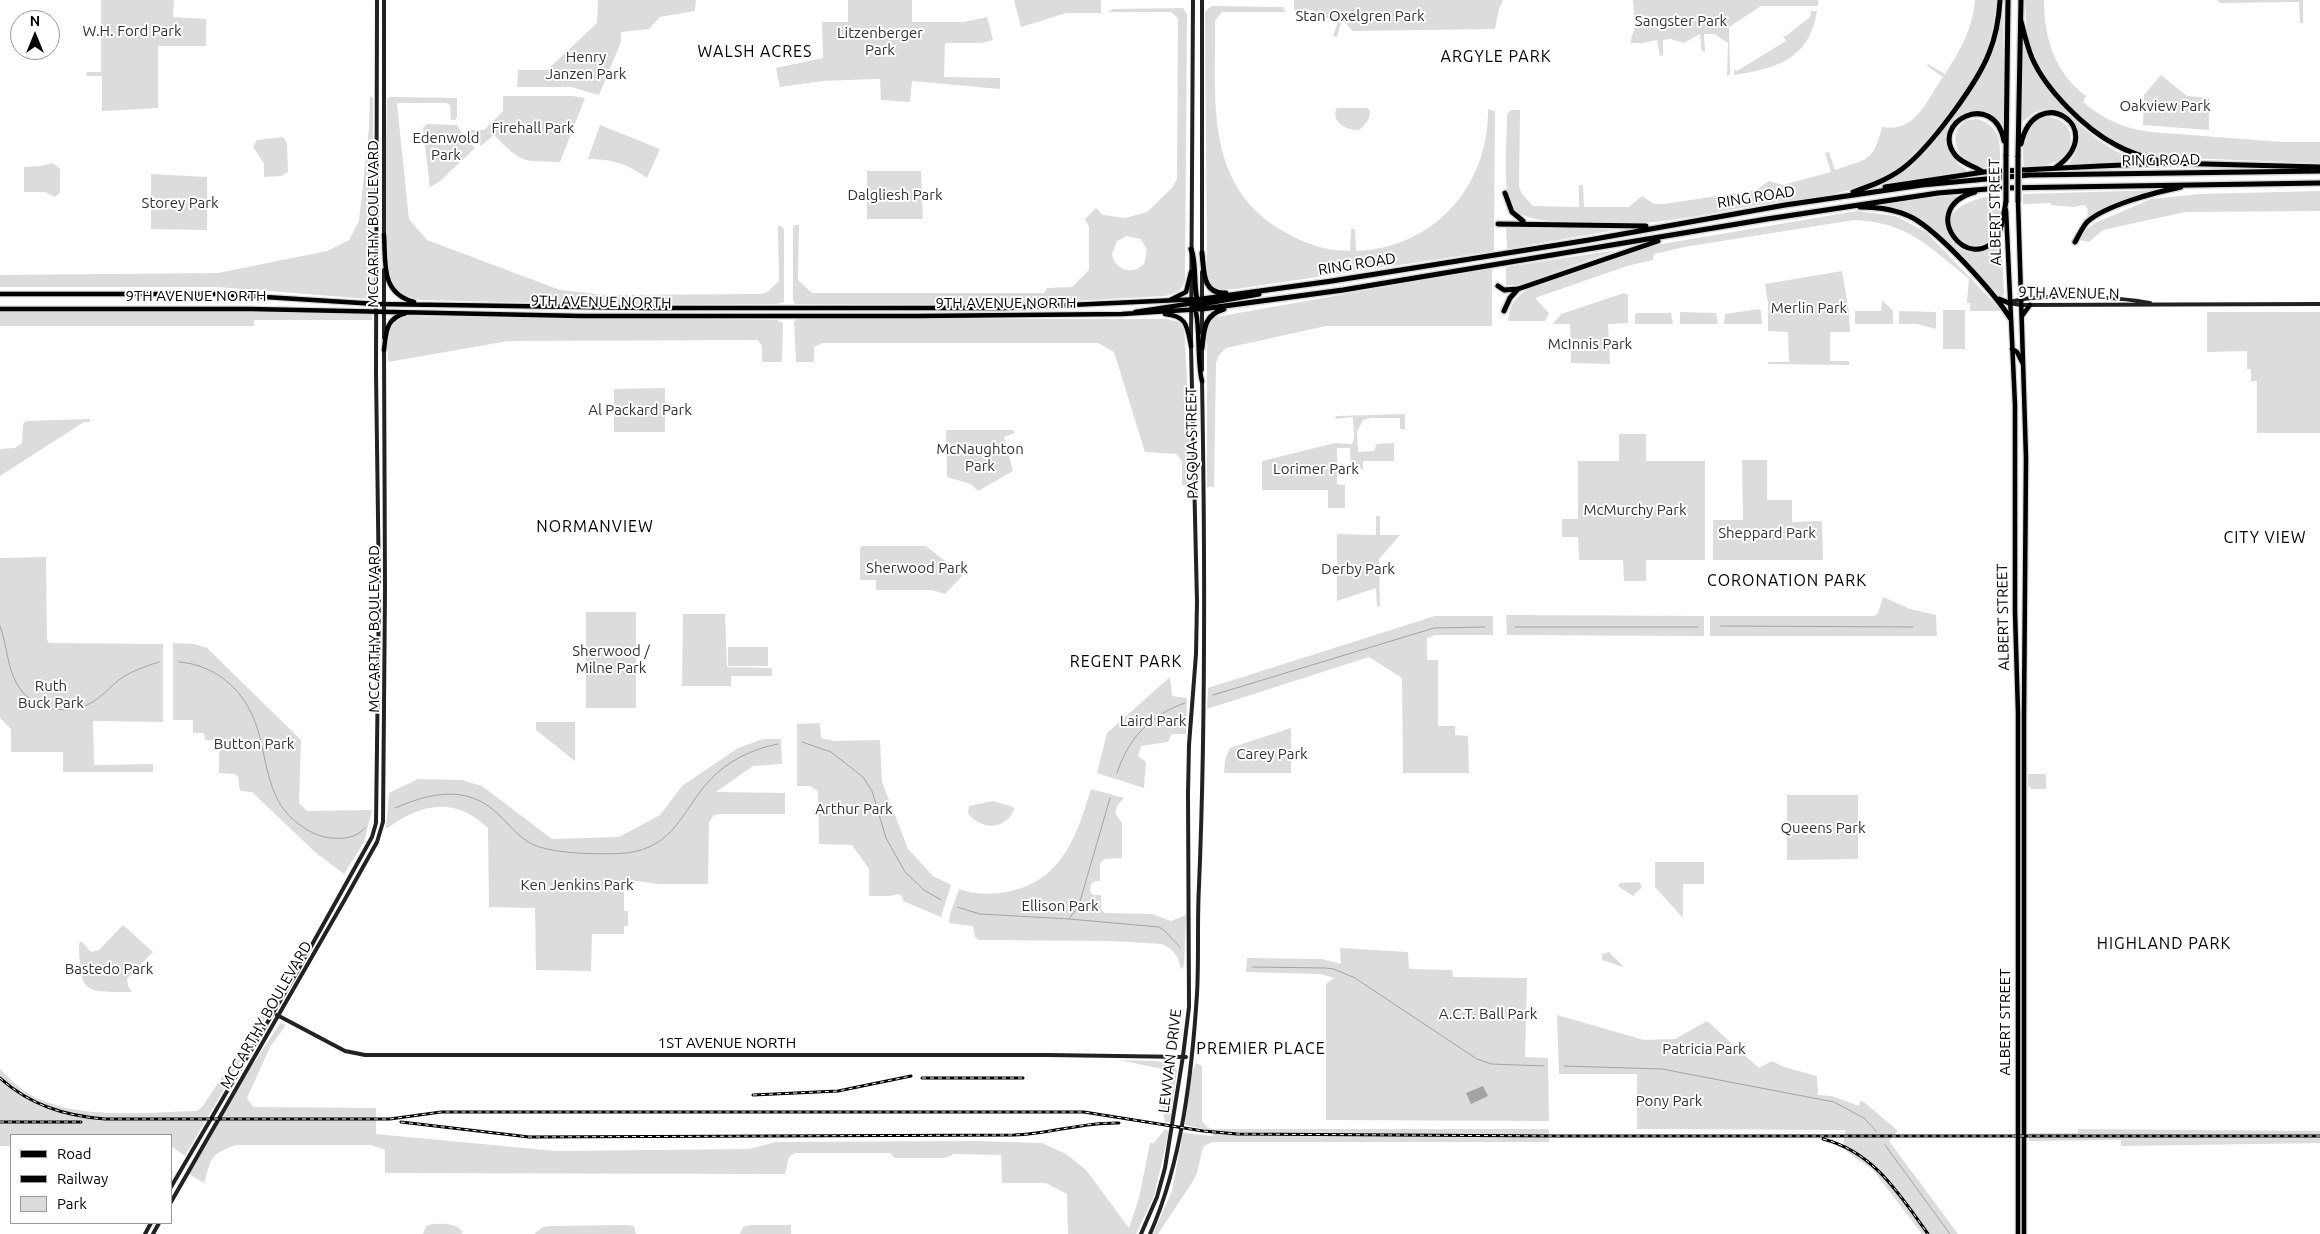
<!DOCTYPE html>
<html>
<head>
<meta charset="utf-8">
<style>
  body { margin:0 }
  #map { position:relative; width:2320px; height:1234px; overflow:hidden; background:#fff; font-family:Ubuntu,sans-serif }
  canvas { display:block }
  .legend { position:absolute; left:10px; top:1134px; width:162px; height:90px; box-sizing:border-box; background:#fff; border:1px solid #999; margin:0; padding:6px 9px; list-style:none; font-size:15px; color:#000 }
  .legend li { display:flex; align-items:center; gap:10px; height:25px }
  .legend b { width:25px; border:1px solid #999 }
  .north { position:absolute; left:10px; top:10px; width:50px; height:50px; box-sizing:border-box; background:#fff; border:1px solid #999; border-radius:50%; rotate:0deg; font-size:14px; font-weight:700; line-height:20px; text-align:center; color:#000 }
  .north::after { content:''; display:block; margin:auto; width:18px; height:22px; background:#000; clip-path:polygon(50% 0,100% 100%,50% 72%,0 100%) }
</style>
</head>
<body>
<div id="map">
<canvas width="2320" height="1234"></canvas>
<ul class="legend">
<li><b style="height:6px;background:#000"></b>Road</li>
<li><b style="height:6px;background:#000"></b>Railway</li>
<li><b style="height:14px;background:#dcdcdc"></b>Park</li>
</ul>
<div class="north">N</div>
</div>
<script>
const context = document.querySelector('canvas').getContext('2d');
context.lineJoin = 'round';
function fillPath(path, color) { context.fillStyle = color; context.fill(path, 'evenodd'); }
function strokePath(path, color, width, dash) { context.strokeStyle = color; context.lineWidth = width; context.lineCap = dash ? 'butt' : 'round'; context.setLineDash(dash || []); context.stroke(path); }
function write(font, color, halo, rows, align = 'center') {
  context.font = font + ' Ubuntu,sans-serif'; context.lineWidth = 4; context.setLineDash([]); context.textBaseline = 'middle'; context.strokeStyle = halo; context.fillStyle = color; for (const [text, x, y, turn = 0] of rows) {
    context.save(); context.translate(x, y); context.rotate((+turn || 0) * Math.PI / 180); context.textAlign = isNaN(turn) ? turn : align; if (halo) context.strokeText(text, 0, 0); context.fillText(text, 0, 0); context.restore();
  }
}
fillPath(new Path2D(`
  M101 0H174L173 17 206 19V46H158V108L102 111V76H86L87 72H101Z
  M598 0H696L695 11 660 17 649 29 621 32V42L599 95 571 87H517L518 70H547L597 23Z
  M848 0H912V22H964L987 17 993 40 981 43H945L944 77 1000 78V89L912 81 910 102 881 100 880 79H874L822 81 780 87 776 68 823 58 822 22H848Z
  M1014 0H1101V13H1066L1021 27Z
  M1294 0H1503L1499 9 1495 29 1353 31 1342 20 1337 37 1333 36 1339 18H1313V10H1294Z
  M1633 0H1818V6H1761L1729 27 1730 75H1727L1728 43 1714 34H1704L1705 51 1702 52 1700 34 1684 43 1671 39 1663 40V55L1660 56 1657 40 1643 43H1630L1635 26Z
  M1975 0H1997C1994 20 1991 40 1983 59 1970 89 1917 158 1888 175 1853 196 1804 197 1764 204 1728 210 1692 218 1656 222 1633 224 1524 228 1512 208 1502 192 1507 136 1507 114L1511 110H1520L1519 187 1522 194 1533 206 1579 207V185H1583L1584 207H1629L1642 196 1654 204H1664L1756 190 1769 181 1783 185 1831 172 1825 153 1829 152 1835 170C1868 158 1873 163 1882 127 1916 133 1926 101 1943 77L1927 66 1928 64 1945 74C1960 51 1973 28 1975 0Z
  M2025 0H2044C2044 38 2055 73 2086 96L2083 102C2103 119 2125 129 2151 132L2282 142H2320V163L2156 157C2148 155 2138 153 2130 150 2092 134 2046 88 2032 50 2026 34 2026 17 2025 0Z
  M2217 0H2303V23H2300L2299 2 2220 3Z
  M1211 6 1283 7 1286 12H1222L1215 21C1216 97 1204 182 1278 228 1300 242 1324 251 1350 251L1351 229H1355L1356 251C1435 248 1489 185 1488 109L1495 111 1494 251 1236 289H1214L1208 283 1207 274 1205 12Z
  M1183 8 1187 14 1185 281C1181 292 1175 294 1164 296L998 305 795 304 793 300V228L795 225H799L798 280 812 293H1044L1047 288 1072 287 1089 270V227L1085 219 1096 208 1103 215 1125 218 1147 212 1172 188 1177 179 1178 18 1171 12H1108L1113 9ZM1127 236 1141 239 1147 250 1144 264C1132 276 1115 270 1112 254L1117 241Z
  M1811 11H1817C1809 60 1777 68 1734 75V70L1737 71 1786 41 1783 36H1786L1810 17Z
  M2002 15H2003L2004 128C1998 124 1996 116 1987 113 1953 100 1929 150 1966 169L1965 172 1885 183 1910 168 1926 152 1945 128 1990 58Z
  M2023 46H2025C2037 86 2085 138 2124 155 2132 158 2141 160 2150 163L2066 166C2102 132 2056 87 2024 121L2021 120Z
  M2161 75 2187 96 2209 98V130L2143 125 2144 95Z
  M370 96 373 98V297L369 299 218 287H0V275L218 273 327 251 349 240 359 221 369 128Z
  M503 96H572L585 98 560 162C520 161 522 163 494 135L481 146 467 130H484L503 111Z
  M390 97 457 98V117L455 120H451L450 105 446 103H397L409 219 427 240 560 290 606 295 761 294 767 292 779 281 778 226H781L784 229V302L777 304 624 305 420 300C411 297 399 295 393 287 381 270 387 128 387 99Z
  M1339 108H1367L1370 110C1370 120 1366 124 1359 130 1347 130 1332 124 1336 109Z
  M2046 116C2050 118 2057 118 2061 121 2077 131 2072 155 2055 162 2046 166 2034 166 2024 167 2021 144 2023 127 2046 116Z
  M1977 119C2003 127 2000 145 2000 168 1990 168 1979 168 1970 163 1955 155 1948 131 1966 121 1969 120 1974 119 1977 119Z
  M427 124 457 125 465 138 475 148 439 182 430 187 423 128Z
  M600 125 660 149 647 178C628 164 612 159 588 159Z
  M283 137 287 143 288 172 281 176 264 177V163L253 147 257 140Z
  M53 163 60 169V193L55 197 45 192H24V167L40 166Z
  M867 171H921L923 219H867Z
  M151 174 207 177V230L151 229Z
  M2162 190 2089 218 2087 217 2088 209 2084 205 2073 207 2051 205V203L2023 204V194Z
  M2320 191V211L2185 212 2103 230 2089 242 2080 240 2084 231 2095 223 2151 199 2200 194Z
  M2000 194C2001 218 2000 250 1967 246 1963 242 1956 237 1953 232 1938 206 1985 196 2000 194Z
  M1965 195C1916 218 1968 281 1999 239H2001L2004 294 2002 297 1920 219 1907 213 1882 205 1925 198Z
  M1857 211 1895 216 1926 232 2002 311H1970V303H1967V301L1969 279C1929 247 1908 222 1854 220L1684 247 1654 254 1653 260 1627 266 1535 298 1549 313 1545 321H1508C1510 306 1513 299 1527 290L1656 245Z
  M1508 224 1616 230 1507 249 1506 225Z
  M1617 250 1518 285H1506V267Z
  M1492 268V326H1326L1226 348 1219 355 1216 363 1214 487H1207V334L1211 320 1216 317Z
  M1842 271 1849 312 1850 332H1830V361H1849V365L1768 364V362H1789L1788 332 1768 331V304L1765 284Z
  M1624 293 1628 295V323L1608 324 1610 364 1571 363 1570 324H1553L1561 314Z
  M1882 300 1893 311V324H1855V311H1881Z
  M1759 309 1761 311 1762 324H1724L1725 314Z
  M1943 310H1965V349H1943Z
  M1899 311 1936 312V329L1917 324H1899Z
  M0 312H366L371 313 372 320H254V326H0Z
  M1680 312 1716 313 1718 324H1680Z
  M2207 312H2320V433H2257V381H2251V369H2247V351L2207 352Z
  M1637 313H1671L1673 324H1635V315Z
  M409 316 777 320 783 323 782 362H762V346L758 340 508 341 388 362C388 340 383 322 409 316Z
  M797 319H1166L1180 322 1184 330 1185 340 1192 485H1182V462L1177 454 1145 452 1114 352 1098 343H823L814 347V362H796L794 322Z
  M665 388V432H614V389Z
  M1405 414V429H1400V418H1371L1363 420 1357 432 1358 452 1374 451 1376 446 1375 444 1394 443V461H1363V470L1359 467 1355 469 1354 476H1351L1350 448H1337V484L1345 485V508H1328V490H1262V461L1335 443 1352 444 1354 439 1353 417 1335 419 1336 416Z
  M90 419V422H84L0 476V449L15 448 22 443 23 424 26 421Z
  M946 430H1013L1015 433 1004 437 1013 471 978 491 971 484 947 477Z
  M1619 434H1646V461H1705V560H1646V581H1624L1623 560H1579L1578 537H1562V519H1578V461H1619Z
  M1742 460H1767V500H1792V522L1822 521 1823 560H1713V520H1743Z
  M1376 516H1380V535H1400L1379 559 1380 606 1377 607 1376 588 1337 601V534L1376 535Z
  M862 546H926L963 575 945 594 932 590H876V580H860V548Z
  M46 557 47 640 49 643 163 644V722L93 721 94 765 153 764V772H63V752H11V729L0 718V558Z
  M1883 597 1910 609 1936 615 1937 636H1710V616H1874L1878 613Z
  M586 612H636V708H586Z
  M683 614H725L727 667 772 668V676H731V686H682Z
  M1506 615 1704 616V636L1507 635Z
  M1435 616H1493V635H1435L1427 638V660H1438V726H1455V735L1468 736 1469 773H1403L1402 678 1369 657 1207 709 1208 688Z
  M173 643 194 644 207 648 301 740 299 803 307 811 372 810 364 842 344 874 316 853 252 792 240 791 238 777 235 774 219 773V740H205L204 733H193V720H173Z
  M728 647H768V666H728Z
  M1170 677 1172 696 1187 698 1186 734H1172L1168 742 1141 746 1138 756 1146 762 1144 788 1097 773 1107 733Z
  M536 722H575V761L536 730Z
  M820 723 821 738 835 741 880 740 882 782 908 849 933 876 951 885 941 917 903 901 902 896 898 894 890 896H869V869L852 845 819 844 818 791 810 786H797V724Z
  M1291 728V773H1224L1225 760 1230 748Z
  M763 739H781L782 764 753 766 716 792 785 793V814H719L714 815 709 822 708 884H658L636 881 624 882V911H628V926H624V934H592L591 971 536 970 535 908 489 907 488 828C454 796 421 803 386 829L389 793 418 779 462 780 482 786 552 839 619 837 660 815 682 786 738 748Z
  M2028 774H2046V789H2032L2028 786Z
  M1091 789 1124 798 1117 806 1115 813 1122 823V858L1105 859 1100 863V881H1095L1091 884 1090 891 1093 895H1101V909L1105 913 1152 914 1171 921 1186 915 1184 966 1181 969 1178 958 1171 949 1162 944 1112 941 979 940 975 937 973 926 949 923 950 914 959 889C977 895 992 895 1011 891 1063 879 1077 835 1091 789Z
  M1787 795H1858V859L1787 860Z
  M993 801 1013 807 1014 809C1006 831 980 830 968 813L969 806Z
  M1655 862H1704V884H1683V918L1655 887Z
  M1639 882 1642 887 1633 896 1618 886 1620 883Z
  M123 925 153 952 127 979 128 986 132 992C84 992 80 994 79 944L81 941 91 952 99 950Z
  M1340 948 1408 952 1409 969 1452 970 1453 977 1527 978 1525 1057 1548 1058 1549 1121 1326 1120V984L1334 978 1321 974 1246 972 1247 958 1322 959 1341 964Z
  M1609 952 1623 966V967L1602 960V954Z
  M264 1013 266 1017 185 1156 171 1146V1135H11V1146H0V1069C7 1076 15 1084 23 1090 70 1122 143 1112 197 1111L203 1106Z
  M1557 1015 1644 1040 1675 1039 1707 1021 1759 1068 1772 1061 1784 1067 1817 1076 1818 1095 1832 1096 1859 1106 1860 1101 1864 1102 1898 1131 1889 1141 1958 1234H1922L1873 1170 1843 1149 1845 1130 1637 1129V1074H1559Z
  M280 1023 286 1025 270 1047 247 1098 253 1107 376 1108V1134L556 1151 749 1149 776 1142 976 1141 1042 1143 1066 1154 1086 1170 1129 1228 1139 1198 1150 1143H1154L1165 1129 1169 1131 1154 1196 1136 1234H1068L1067 1194 1046 1183H1002L1001 1155 954 1154 945 1158H895L890 1153H795L789 1157 785 1174 385 1173V1150L371 1145H236C209 1155 212 1157 204 1183L189 1174 244 1078Z
  M1119 1060 1157 1061 1175 1065 1177 1070 1170 1122H1165L1162 1107 1159 1106 1167 1070Z
  M1196 1063 1202 1066V1121L1207 1127 1213 1129H1547L1549 1131V1142H1212L1204 1146C1199 1158 1200 1170 1193 1181L1158 1234H1153L1172 1191 1183 1133 1213 1136V1131L1185 1125 1192 1073Z
  M2078 1129 2320 1131V1143L2121 1146V1140L2029 1141V1133H2078Z
  M432 1224C444 1224 454 1222 463 1232L461 1234H423L426 1226Z
  M627 1225 634 1226 636 1234H534L543 1227 550 1226Z
  M750 1225H791V1234H740L743 1227Z`), '#dcdcdc');
fillPath(new Path2D(`
  M1483 1086 1488 1096 1471 1104 1466 1093Z`), '#a3a3a3');
strokePath(new Path2D(`
  M0 626C7 644 7 667 17 684 30 708 63 716 87 705 101 699 111 685 123 677 135 670 146 666 159 662
  M1720 626 1913 627
  M1515 627H1698
  M179 662C207 664 232 680 247 705 271 743 258 799 303 827 311 833 321 837 331 838 344 839 356 838 365 828
  M1213 695 1434 628 1485 627
  M802 742 831 752 863 777 872 791 886 838 905 872 924 890 941 900
  M1117 773C1128 739 1150 715 1185 703
  M395 808C430 793 467 784 498 814 509 824 518 837 532 844 551 854 603 855 626 853 675 847 681 812 709 781 727 761 752 749 778 744
  M957 907 980 914 1069 919 1079 905 1110 798
  M1069 919 1159 927 1165 931 1180 947
  M1253 967 1325 968 1334 969 1355 978 1477 1059 1491 1064 1544 1066
  M1564 1066 1662 1069 1834 1102 1864 1118 1876 1131
  M1885 1145 1950 1234`), '#a3a3a3', 1);
const primary = new Path2D(`
  M2018 201 2026 458 2024 714V1234
  M2006 210 2015 405V612L2018 713V1234
  M384 235C386 263 380 293 414 302
  M0 294H217L377 304 648 308H1004L1201 299
  M1170 300 1186 292 1191 272
  M1191 300C1202 313 1196 360 1202 381
  M0 309H251L581 316H919L1122 314 1202 309
  M1135 312 1194 303
  M1165 314C1187 316 1187 326 1191 346
  M2022 316 2030 305
  M2012 349 2017 352 2023 364
  M384 350C386 332 386 318 406 313`);
const highway = new Path2D(`
  M2021 21C2024 33 2027 46 2032 58 2046 90 2085 129 2116 145 2130 153 2147 158 2163 162
  M2021 144C2035 80 2112 128 2055 168
  M2006 156 2008 0
  M2018 157 2021 0
  M1983 172C1975 166 1963 164 1956 156 1928 123 1994 88 2004 141
  M1885 187 1984 172 2100 166 2168 163 2320 167
  M1853 192C1870 186 1887 180 1902 169 1929 149 1977 84 1989 53 1996 36 1999 18 2000 0
  M1975 192C1914 209 1971 279 1998 235 2003 225 2004 212 2006 201
  M1505 193 1512 212 1523 221
  M1860 207C1879 207 1896 209 1913 218 1940 233 1993 291 2010 318
  M1498 224 1646 226
  M2075 242C2079 235 2082 228 2087 222 2106 205 2156 192 2181 187
  M1191 249C1198 266 1191 298 1202 309L1343 290 1767 219 1938 193 2000 188 2320 183
  M1202 253C1204 270 1202 295 1226 293
  M1498 286 1504 290 1518 289 1658 241
  M1202 299 1332 281 1589 240 1785 205 1922 185 2029 175 2320 171
  M1999 299 2009 303
  M1191 310 1202 304 1259 294
  M1504 311 1510 298 1518 289
  M1202 348C1204 329 1204 315 1224 309`);
strokePath(primary, '#dbdbdb', 7);
strokePath(highway, '#dbdbdb', 8);
strokePath(new Path2D(`
  M384 0V238
  M1202 0V255
  M1202 300V272
  M2010 302C2038 293 2120 297 2150 303
  M2009 303 2021 305 2320 304
  M1202 333V307
  M384 338V270
  M1202 347V370
  M277 1015 345 1051 365 1055H1048L1186 1057
  M171 1187 294 977 372 837 376 823 379 590 376 373 377 0
  M171 1202 344 901 377 842 383 822 385 590 384 347
  M145 1234 151 1223
  M153 1234 159 1223
  M1141 1234 1157 1197 1165 1168 1183 1056 1189 1007 1188 793 1189 745 1196 654 1197 602 1191 346 1193 0
  M1150 1234C1182 1162 1192 1072 1197 994 1199 958 1197 922 1199 886 1206 717 1205 548 1202 380`), '#222', 4);
strokePath(primary, '#000', 4.5);
strokePath(highway, '#000', 5);
const rail = new Path2D(`
  M0 1078C30 1105 65 1116 105 1119H390L441 1112H1084L1203 1131 1237 1134 1554 1136H2320
  M922 1078H1023
  M753 1095 838 1091 911 1076
  M0 1122H81
  M401 1122 529 1137 1014 1135C1049 1134 1083 1122 1119 1123
  M1823 1139C1874 1152 1899 1194 1928 1234`);
strokePath(rail, '#000', 3);
strokePath(rail, '#fff', 1, [4]);
const highwayBridge = new Path2D(`
  M2018 157V201
  M2006 201V156`);
strokePath(highwayBridge, '#dbdbdb', 8, []);
strokePath(highwayBridge, '#000', 5);
write('15px', '#333', '#fff', [
  ["Stan Oxelgren Park",1360,16],
  ["Sangster Park",1681,21],
  ["W.H. Ford Park",132,31],
  ["Litzenberger",880,33],
  ["Park",880,50],
  ["Henry",586,57],
  ["Janzen Park",586,74],
  ["Oakview Park",2165,106],
  ["Firehall Park",533,128],
  ["Edenwold",446,138],
  ["Park",446,155],
  ["Dalgliesh Park",895,195],
  ["Storey Park",180,203],
  ["Merlin Park",1809,308],
  ["McInnis Park",1590,344],
  ["Al Packard Park",640,410],
  ["McNaughton",980,449],
  ["Park",980,466],
  ["Lorimer Park",1316,469],
  ["McMurchy Park",1635,510],
  ["Sheppard Park",1767,533],
  ["Sherwood Park",917,568],
  ["Derby Park",1358,569],
  ["Sherwood /",611,651],
  ["Milne Park",611,668],
  ["Ruth",51,686],
  ["Buck Park",51,703],
  ["Laird Park",1153,721],
  ["Button Park",254,744],
  ["Carey Park",1272,754],
  ["Arthur Park",854,809],
  ["Queens Park",1823,828],
  ["Ken Jenkins Park",577,885],
  ["Ellison Park",1060,906],
  ["Bastedo Park",109,969],
  ["A.C.T. Ball Park",1488,1014],
  ["Patricia Park",1704,1049],
  ["Pony Park",1669,1101]
]);
write('15px', '#000', '#fff', [
  ["RING ROAD",2161,160,-1],
  ["RING ROAD",1756,197,-9],
  ["ALBERT STREET",1995,212,-91],
  ["MCCARTHY BOULEVARD",373,224,-90],
  ["RING ROAD",1357,264,-9],
  ["9TH AVENUE N",2069,293,1],
  ["9TH AVENUE NORTH",196,296],
  ["9TH AVENUE NORTH",601,302,1],
  ["9TH AVENUE NORTH",1006,303],
  ["PASQUA STREET",1192,443,-91],
  ["ALBERT STREET",2003,617,-91],
  ["MCCARTHY BOULEVARD",374,629,-90],
  ["MCCARTHY BOULEVARD",266,1015,-60],
  ["ALBERT STREET",2005,1022,-90],
  ["1ST AVENUE NORTH",727,1043],
  ["LEWVAN DRIVE",1170,1061,-83]
]);
context.letterSpacing = '1px';
write('16px', '#000', '#fff', [
  ["WALSH ACRES",755,52],
  ["ARGYLE PARK",1496,57],
  ["NORMANVIEW",595,527],
  ["CITY VIEW",2265,538],
  ["CORONATION PARK",1787,581],
  ["REGENT PARK",1126,662],
  ["HIGHLAND PARK",2164,944],
  ["PREMIER PLACE",1261,1049]
]);
context.letterSpacing = '0px';
</script>
</body>
</html>
